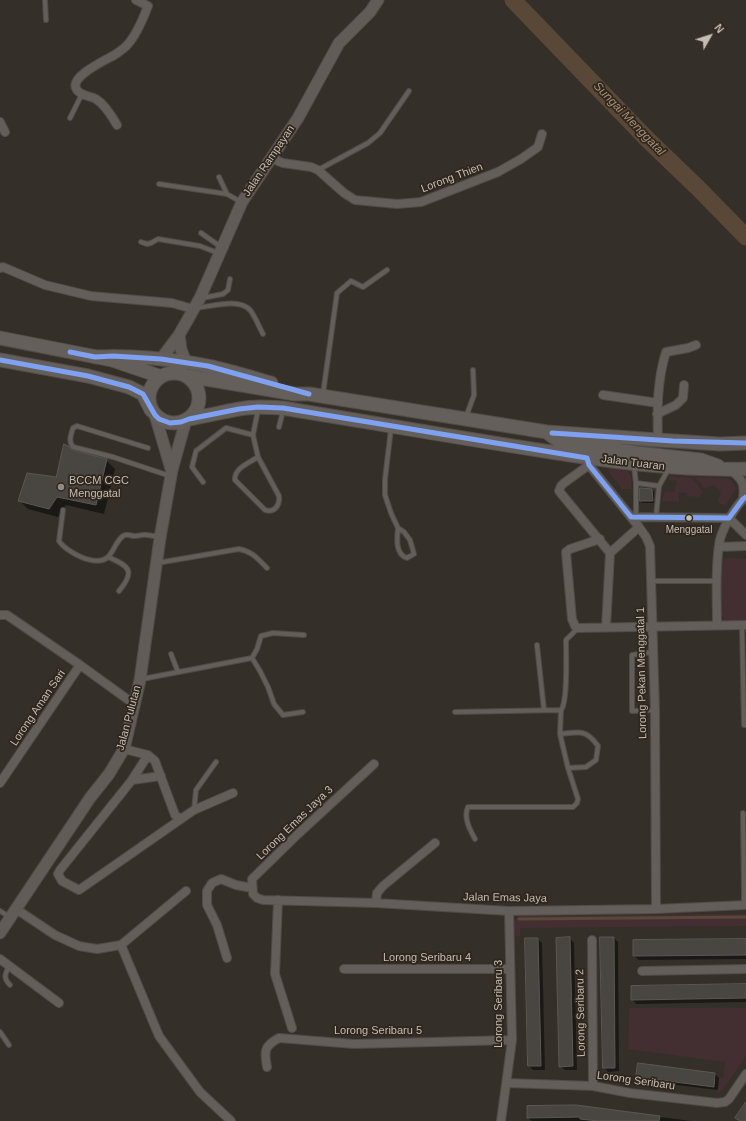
<!DOCTYPE html>
<html>
<head>
<meta charset="utf-8">
<style>
  body { margin:0 }
  #map { position:relative; width:746px; height:1121px; overflow:hidden; background:#342f29; font-family:Helvetica,sans-serif }
  canvas { display:block }
  .north { position:absolute; left:690px; top:16px; width:40px; height:40px; -webkit-text-stroke:3px #2f261d; paint-order:stroke; rotate:51deg; font-size:11px; font-weight:700; line-height:16px; text-align:center; color:#c5bdb3 }
  .north::after { content:''; display:block; margin:auto; width:14px; height:18px; background:#c5bdb3; clip-path:polygon(50% 0,100% 100%,50% 72%,0 100%) }
</style>
</head>
<body>
<div id="map">
<canvas width="746" height="1121"></canvas>
<div class="north">N</div>
</div>
<script>
const context = document.querySelector('canvas').getContext('2d');
context.lineJoin = 'round';
function fillPath(path, color) { context.fillStyle = color; context.fill(path, 'evenodd'); }
function strokePath(path, color, width, dash) { context.strokeStyle = color; context.lineWidth = width; context.lineCap = dash ? 'butt' : 'round'; context.setLineDash(dash || []); context.stroke(path); }
function write(font, color, halo, rows, align = 'center') {
  context.font = font + ' Helvetica,sans-serif'; context.lineWidth = 3.5; context.setLineDash([]); context.textBaseline = 'middle'; context.strokeStyle = halo; context.fillStyle = color; for (const [text, x, y, turn = 0] of rows) {
    context.save(); context.translate(x, y); context.rotate((+turn || 0) * Math.PI / 180); context.textAlign = isNaN(turn) ? turn : align; if (halo) context.strokeText(text, 0, 0); context.fillText(text, 0, 0); context.restore();
  }
}
fillPath(new Path2D(`
  M609 468 627 471 631 476V489H622L607 470Z
  M670 476 692 478 703 492 700 497 687 496V493H679V502L662 501 665 491 674 492 677 481 669 480Z
  M695 477 726 478C731 480 734 483 736 489L726 505 720 504 718 500 721 493 718 488 713 485 705 489Z
  M726 558 746 559V624H726L722 616 721 562 722 560Z
  M746 914V926L520 928V936H514L513 922 519 915Z
  M629 1008H746V1056L720 1093 717 1092 719 1077 723 1078 725 1062 628 1049Z`), '#432f31');
fillPath(new Path2D(`
  M72 451 106 460 115 469 104 514 66 505 58 517 28 509 19 500 56 478Z
  M652 490 654 492V503H642L640 501Z
  M570 938 574 943 577 1070H565L560 1066Z
  M614 938 618 942 619 1071 608 1072 604 1067Z
  M526 939H538L542 943 545 1070H533L529 1066Z
  M746 940V959L639 960 634 956V941Z
  M746 985V1002L636 1004 632 999Z
  M715 1074 719 1078 718 1090 642 1081 637 1077Z
  M576 1106 691 1121H532L528 1118Z`), '#0007');
strokePath(new Path2D(`
  M519 919 746 917`), '#594837', 3);
strokePath(new Path2D(`
  M513 0 647 139 697 187 746 237`), '#594837', 17);
const building = new Path2D(`
  M64 444 68 446 72 450 107 459 96 505 57 497 49 509 18 501 27 473 56 477Z
  M640 488 652 489 653 501H640Z
  M570 937 573 1066 559 1067 556 938Z
  M600 937H614L615 1068H603Z
  M525 938H538L541 1066H528Z
  M746 939V955L633 956V940Z
  M746 984V998L631 1000V986Z
  M638 1063 715 1073 714 1087 636 1077Z
  M746 1102V1121H740L735 1118Z
  M576 1105 660 1116 659 1121H598L580 1119V1117L527 1118V1106Z`);
fillPath(building, '#494540');
strokePath(building, '#5c5751', 1);
const lane = new Path2D(`
  M45 0 46 20
  M70 118 82 94
  M318 170 368 143 380 133 409 91
  M219 177 227 194
  M159 184 227 194 241 202
  M201 233 221 247
  M141 242 147 244 151 243 158 239 200 246 218 253
  M202 298 223 294 228 290 230 279
  M196 308C210 307 239 297 250 310 255 316 259 327 263 334
  M323 394 337 293 351 281 363 287 387 270
  M258 410 253 435 258 457 279 496C280 506 274 513 265 510L235 480C234 468 249 463 258 457
  M466 417 474 395 473 370
  M279 427 283 411
  M391 429 385 479V495L391 513 398 528 404 532 410 540 414 554 407 558C395 554 397 538 398 528
  M148 448 77 426 73 428C71 435 68 441 73 447L113 457 170 476
  M634 466 636 483 659 486 668 470
  M203 482 192 467 196 451 226 428 253 435
  M63 510 59 541C66 552 96 568 108 557 114 551 116 541 123 536 127 533 130 536 135 536 139 536 143 534 147 535 151 535 156 537 160 537
  M636 517V483
  M656 517 659 486
  M108 557C129 566 136 571 119 591
  M157 563 239 549C253 552 257 558 267 568
  M651 581H717
  M742 625 744 725H746
  M537 645 544 710
  M653 652 632 655V711L655 710
  M171 654 178 672
  M252 658 260 671 268 687 274 704 283 715 303 712
  M142 679 252 658 257 649 261 636 273 633 304 635
  M455 712 561 710C568 702 566 653 566 640L578 628
  M560 734C580 732 586 729 598 746L596 760 586 767 568 768
  M194 810 196 790 216 762
  M743 813 744 889
  M475 839C470 830 463 817 468 807H573L577 803 578 799 568 768 560 734 561 710
  M744 905V889H745
  M0 911 10 917
  M9 966C5 974 3 978 10 985
  M0 1032 9 1045`);
const street = new Path2D(`
  M0 122 5 132
  M117 125C113 118 104 104 96 99 91 96 81 96 77 90 67 77 108 59 116 54 120 51 125 48 128 44 137 34 143 19 148 6L136 0
  M270 158 283 163 311 167 318 170 344 193 355 200 397 204 421 202 498 172 521 159 538 147 542 134
  M0 268 3 267 45 285 91 296 172 303 193 309
  M603 395 658 403
  M657 414 676 405 683 398 684 385
  M658 440C657 411 657 380 666 352L688 348 696 345
  M587 458 589 465 639 527 646 537 650 546 655 710 656 909
  M589 465 564 483 561 486 559 491 610 553 606 627
  M730 470C743 479 745 484 743 499
  M631 517 729 518 746 535
  M600 539 570 549 566 552 572 619 575 626 578 628 746 625
  M719 547 746 546
  M610 553 639 527
  M0 615H7L80 665 134 704
  M717 625C717 598 715 571 719 545 720 532 736 504 746 497
  M124 749 148 755 155 761 175 815 181 819 194 810 233 793
  M374 764 298 834 252 879 253 894 257 898 263 900 376 903 509 911 656 909 746 905
  M161 776 132 780 60 870 58 874 62 881 79 890 181 819
  M132 780 148 755
  M0 783 80 665
  M278 900 275 974 292 1028
  M376 903 377 893 383 886 435 843
  M16 909 55 935 79 946 97 949 121 945 186 891
  M592 940 593 1086
  M121 945 159 1036 200 1092 231 1121
  M227 958 217 925 207 905V891L212 883 221 879 236 885 252 888
  M0 959 59 1003
  M344 969H510
  M642 971 746 969
  M267 1067C264 1051 264 1046 279 1038L354 1044 512 1040
  M507 1083 593 1086 630 1093 717 1103 725 1102 729 1099 746 1074
  M501 1121 512 1040 509 911`);
const secondary = new Path2D(`
  M179 335 181 349 186 363
  M161 359 179 335 200 298 242 202 298 118 339 43 370 12 378 0
  M155 415 171 469
  M0 933 90 798 109 774 124 749 140 680 160 538 172 470 186 420`);
const primary = new Path2D(`
  M0 338 112 360 159 376
  M95 357C130 355 174 359 208 366 229 370 250 377 271 383
  M0 360 88 376 129 387 143 394 151 410
  M149 398a25 25 0 1 1 50 0a25 25 0 1 1-50 0Z
  M188 376 295 394H309L547 432 658 440 720 444 746 443
  M189 419C206 416 222 412 239 409 253 406 268 407 283 408 368 422 453 437 538 450 607 461 676 471 746 469
  M548 433 560 442 637 453 701 460 718 466`);
strokePath(lane, '#4f4b47', 6);
strokePath(street, '#4f4b47', 10);
strokePath(secondary, '#4f4b47', 13);
strokePath(primary, '#514c47', 15);
strokePath(lane, '#635e59', 4);
strokePath(street, '#635e59', 8);
strokePath(secondary, '#615c57', 11);
strokePath(primary, '#655f5b', 13);
strokePath(new Path2D(`
  M70 352 95 357 113 356 161 359 208 366 309 394
  M0 360 88 376 129 387 143 394 155 415 159 419 170 423 181 422 189 419 239 409 258 407 283 408 587 458 589 465 631 517 729 518 743 499 746 497
  M552 433 673 441 746 443`), '#7fa1f1', 5);
for (const [x, y, r, color] of [
  [61,487,4,"#928b83"],
  [689,518,3.5,"#c5bdb3"]
]) { const dot = new Path2D(); dot.arc(x, y, r, 0, 2 * Math.PI); context.fillStyle = color; context.fill(dot); strokePath(dot, '#2f261d', 1.5); }
write('10px', '#c5bdb3', '#2f261d', [
  ["Menggatal",689,530]
]);
write('11px', '#c5bdb3', '#2f261d', [
  ["Jalan Rampayan",269,161,-56],
  ["Lorong Thien",452,178,-21],
  ["Jalan Tuaran",633,463,7],
  ["Lorong Pekan Menggatal 1",642,673,-91],
  ["Lorong Aman Sari",38,708,-56],
  ["Jalan Pulutan",129,718,-75],
  ["Lorong Emas Jaya 3",295,823,-44],
  ["Jalan Emas Jaya",505,898,1],
  ["Lorong Seribaru 4",427,958],
  ["Lorong Seribaru 3",499,1004,-90],
  ["Lorong Seribaru 2",581,1013,-91],
  ["Lorong Seribaru 5",378,1031],
  ["Lorong Seribaru",636,1081,8]
]);
write('11px', '#c5bdb3', '#2f261d', [
  ["BCCM CGC",69,481],
  ["Menggatal",69,494]
], 'left');
write('italic 12px', '#a78e76', '#2f261d', [
  ["Sungai Menggatal",629,119,46]
]);
</script>
</body>
</html>
